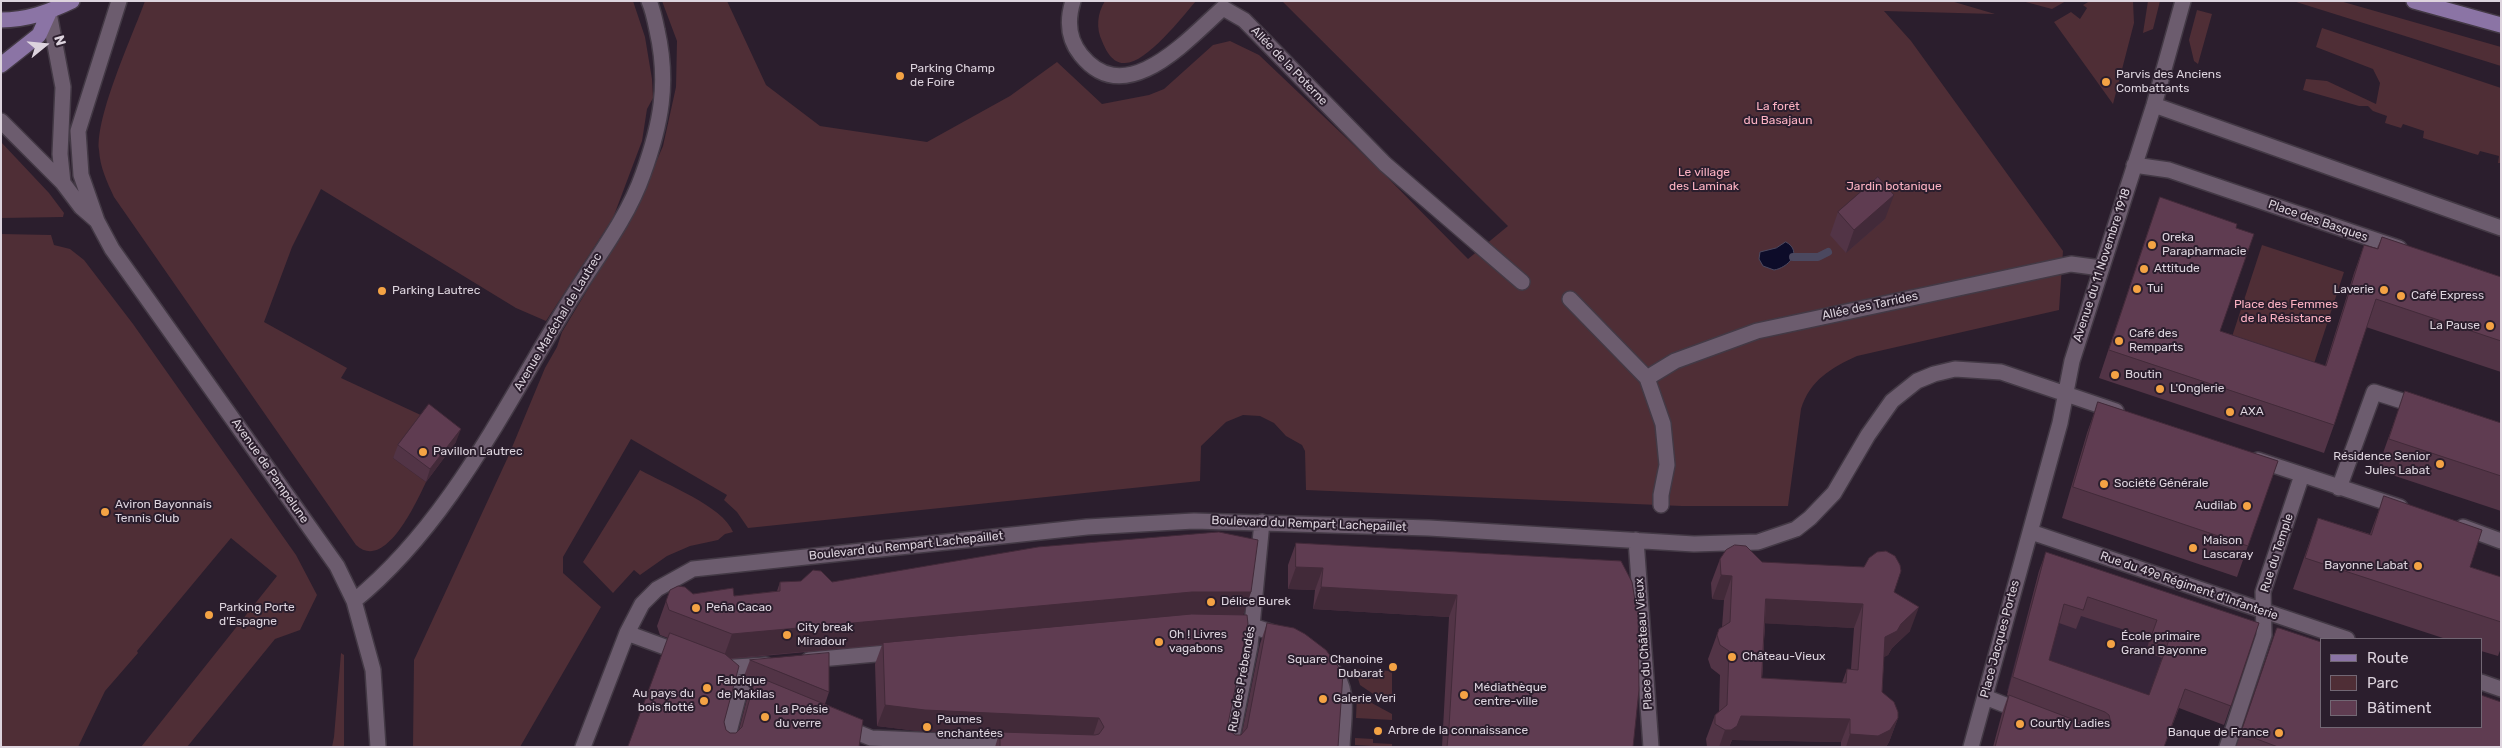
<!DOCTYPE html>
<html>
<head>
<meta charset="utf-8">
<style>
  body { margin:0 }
  #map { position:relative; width:2502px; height:748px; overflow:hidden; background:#2b1e2d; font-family:Rubik,sans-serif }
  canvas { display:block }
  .frame { position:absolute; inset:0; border:2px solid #ddd4de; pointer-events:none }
  .legend { position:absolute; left:2320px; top:638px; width:162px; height:90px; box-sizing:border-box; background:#2b1e2d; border:1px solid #726774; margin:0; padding:6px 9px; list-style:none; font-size:15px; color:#ddd4de }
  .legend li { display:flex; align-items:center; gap:10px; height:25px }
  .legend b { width:25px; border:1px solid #726774 }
  .north { position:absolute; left:20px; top:20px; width:50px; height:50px; -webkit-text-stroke:4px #2b1e2d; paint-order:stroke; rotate:73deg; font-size:14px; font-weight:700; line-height:20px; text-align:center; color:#ddd4de }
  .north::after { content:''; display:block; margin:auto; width:18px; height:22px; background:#ddd4de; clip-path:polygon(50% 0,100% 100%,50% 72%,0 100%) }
</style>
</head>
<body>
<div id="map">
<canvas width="2502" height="748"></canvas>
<div class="frame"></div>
<ul class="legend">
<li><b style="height:6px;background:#8b74a5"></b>Route</li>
<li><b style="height:14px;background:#4f2e36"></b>Parc</li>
<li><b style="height:14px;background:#5f3c51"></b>Bâtiment</li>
</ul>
<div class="north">N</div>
</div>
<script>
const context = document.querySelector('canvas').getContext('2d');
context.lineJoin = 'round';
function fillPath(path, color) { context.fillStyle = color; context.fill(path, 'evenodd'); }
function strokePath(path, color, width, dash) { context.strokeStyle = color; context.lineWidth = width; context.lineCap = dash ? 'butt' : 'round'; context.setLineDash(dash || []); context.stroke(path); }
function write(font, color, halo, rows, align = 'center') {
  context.font = font + ' Rubik,sans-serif'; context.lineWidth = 4; context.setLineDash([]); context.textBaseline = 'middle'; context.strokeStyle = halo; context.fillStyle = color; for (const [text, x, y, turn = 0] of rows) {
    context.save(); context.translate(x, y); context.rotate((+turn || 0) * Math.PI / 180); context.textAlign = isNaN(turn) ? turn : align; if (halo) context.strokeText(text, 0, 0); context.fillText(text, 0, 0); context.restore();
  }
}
fillPath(new Path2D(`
  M2039 571 2208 627 2164 747 2007 691Z`), '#372539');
fillPath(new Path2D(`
  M145 1H633L645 37 652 79 653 98 647 109 642 141 613 218 546 321 516 308 321 189 292 247 264 322 347 368 341 378 425 417 393 458 426 482C416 503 385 572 356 545L114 197C107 182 100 167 99 150 96 115 132 37 145 1Z
  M662 1H727L766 85 820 126 927 142 1010 96 1057 62 1102 104 1149 95 1164 89 1213 45 1230 41 1259 55 1383 173 1468 259 1508 226 1282 1H1951L1995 14 1884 11 1911 41 2063 251 2059 310 1857 356C1831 368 1810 380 1801 409L1788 506H1682L1306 490 1305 451 1302 445 1286 436 1274 423 1260 416 1243 415 1226 422 1201 446 1200 481 748 528 737 512 724 500 727 495 631 439 563 557V573L601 607 520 747H413L414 660 508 457 545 368 557 347 562 332 636 209 663 146 676 87 677 41Z
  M1105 1H1196C1182 17 1147 63 1125 63 1113 64 1106 51 1102 41 1096 29 1097 13 1105 1Z
  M2022 1H2066L2052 9Z
  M2090 1H2133L2134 23 2113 104 2054 22 2071 12 2080 19 2087 8 2083 5Z
  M2148 1H2160L2153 29 2143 33Z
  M2293 1H2340L2501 47V66Z
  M2197 10 2212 14 2198 64 2194 61 2189 40Z
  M2322 28 2501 88V163H2498L2499 156 2480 151 2478 155 2423 138 2424 131 2403 124 2401 128 2385 123 2387 116 2373 111 2368 106H2359L2303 90 2306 79 2327 81 2376 104 2380 83 2373 69 2316 47Z
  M1 142 49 193 64 213 63 217 1 218Z
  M1 234 51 235 54 245 70 249 84 260 133 324 296 555 317 595 300 630 275 639 187 747H141L277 576 231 538 137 651 138 653 105 691 78 747H1Z
  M2262 245 2344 272 2309 379 2227 352Z
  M640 470C665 484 723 506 733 532L725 534 718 540 690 546 667 556 640 575 634 570 613 593 583 562Z
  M341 653 344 655V747H332L334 737Z
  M1355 669 1392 671V699L1382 700 1360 685Z
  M1357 695 1392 714V720L1356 718Z
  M1355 738 1373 739V743L1392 744V747L1355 745Z`), '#4f2e36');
const water = new Path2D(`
  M1786 242C1804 252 1787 268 1774 270L1763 266 1759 259 1760 252 1776 248Z`);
fillPath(water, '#0d0c29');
strokePath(water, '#4b485f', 1);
strokePath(new Path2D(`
  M1793 257H1818L1828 252`), '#4b485f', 8);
const minor = new Path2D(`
  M119 1 78 131 81 175 97 221 112 249 337 566 354 601 373 670 378 747
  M1073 1C1067 20 1068 39 1081 55 1126 111 1188 39 1223 8L1244 20 1385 164 1522 282
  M49 13 63 87 60 154 63 183
  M2154 105 2501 228
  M1 121 63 183 81 207 96 220
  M2134 165 2169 170 2399 248
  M1570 299 1647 378 1663 424 1667 465 1661 495V505
  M1647 378 1675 361 1757 331 2071 264 2101 268
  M2258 460 2400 507
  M2339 488 2374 392 2421 407
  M2463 527 2501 541
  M2031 532 2347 639
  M1636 540 1651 747
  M354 601C450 523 505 405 569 302 594 261 627 220 643 174 661 124 669 83 657 30 655 20 653 10 649 1
  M1227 626H1252L1283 636
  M627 633 665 647
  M809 660 898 652
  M720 668 766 665
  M1331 668C1351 688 1343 720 1342 747
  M722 669 741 686 769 697
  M2481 682 2501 689
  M1985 697 2023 712
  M844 727 871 738 1016 744
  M583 747 627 633 642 604 657 589 693 569 1087 527 1194 521 1429 528 1694 544 1758 542 1796 529 1810 518 1834 493 1868 435 1892 401 1917 381 1934 374 1955 369 2001 372 2116 411
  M725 747 741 686
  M1230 747 1250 646 1262 522
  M1971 747 2060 423 2072 361 2154 105 2183 1
  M2227 747 2264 635 2263 592 2302 475`);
const major = new Path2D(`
  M2414 1 2501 25
  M1 20C27 20 49 12 72 1
  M1 65 39 35 49 13`);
strokePath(minor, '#433945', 18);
strokePath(major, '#433945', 18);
strokePath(minor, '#6c5c6e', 15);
strokePath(major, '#8b74a5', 15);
fillPath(new Path2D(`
  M2160 197 2220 331 2325 366 2354 273 2364 245 2377 248 2382 237 2501 277V372L2366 327 2334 425 2324 453 2099 378 2150 225Z
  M1838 212 1885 219 1846 253 1830 235Z
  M2405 391 2501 423V511L2377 470Z
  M2098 402 2278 461 2237 577 2062 518 2087 433Z
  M456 442 426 482 393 458 398 445Z
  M2384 496 2470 567 2501 577V648L2498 656 2481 651V639H2446L2293 589 2318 518 2370 534Z
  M1296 543 1621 561 1633 747H1442L1449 617 1313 609 1315 590 1288 589V565Z
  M2046 552 2259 623 2224 725 2179 708 2164 747H1993L2002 713 2008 696 2007 695 2039 571ZM2081 616 2150 638 2146 652 2162 658 2149 695 2049 660 2059 623 2076 629Z
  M1720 559 1762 562 1894 592 1910 631 1892 648 1888 655 1884 657 1882 692 1898 718 1889 742 1886 747H1841V742L1732 740 1729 747H1707L1706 739 1715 715 1719 712 1720 675 1711 668 1708 659 1719 629 1722 627 1724 600 1712 599 1711 583ZM1765 623 1854 628 1851 669H1847L1842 683 1762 678Z
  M780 582H832L1251 592 1243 615 1228 724 1229 730 1235 735H1241L1242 733 1260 644 1267 623 1338 747H995L999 734 918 731 877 726 875 664 882 645 730 659 724 722 726 730 730 733H736L739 730 747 699 754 680 744 676 750 660 829 692 825 704 863 720 628 747 668 638 660 635 657 626 666 601 693 594 734 596 777 591Z
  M2277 628 2501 747H2236Z`), '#523446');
fillPath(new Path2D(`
  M1894 195 1885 219 1846 253 1854 230Z
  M461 429 456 442 426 482 430 469Z
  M1296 567 1323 568 1315 590 1288 589Z
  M1721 575 1732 576 1724 600 1712 599Z
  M1321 587 1457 595 1449 617 1313 609Z
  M1192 592H1251L1242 617H1183L723 659 732 634Z
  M1766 599 1863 604 1854 628 1757 623Z
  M1919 607 1910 631 1892 648 1888 655 1877 660 1885 637 1901 624Z
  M885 705 1099 718 1092 739 1000 732 999 734 918 731 877 726Z
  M1741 716 1850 719 1841 742 1732 740 1729 747H1719L1725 730Z
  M1898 718 1889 742 1886 747H1846L1850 734Z`), '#422a39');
const building = new Path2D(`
  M1878 177 1894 195 1854 230 1838 212Z
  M2160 197 2237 224 2236 228 2254 234 2220 331 2326 366 2364 245 2378 249 2382 237 2501 277V341L2376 299 2334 425 2109 350Z
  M2405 391 2501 423V476L2389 439Z
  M2098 402 2278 461 2248 546 2073 487Z
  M429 404 461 429 430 469 398 445Z
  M2384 496 2482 530 2470 567 2501 577V622L2305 558 2318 518 2371 535Z
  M1219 532 1258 540 1251 592H1192L732 634 669 610 666 601 670 590 678 586 685 587 693 594 733 588 734 596 780 591V582L801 581 813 570 821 571 832 582 1038 547Z
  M1296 543 1621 561 1632 582 1636 607H1638L1639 690 1633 747H1447L1449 727 1457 595 1321 587 1323 568 1296 567Z
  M1735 545 1746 546 1762 562 1864 567 1869 558 1877 552 1886 551 1895 556 1900 565 1901 571 1894 592 1919 607 1901 624 1897 631 1885 637 1882 692 1894 702 1898 712V718L1890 730 1878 736 1850 734V719L1741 716 1737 726 1731 730H1725L1715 724V715L1727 705 1729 651 1720 645 1717 635 1719 629 1730 622 1732 576 1721 575 1720 559 1726 550ZM1766 599 1863 604 1858 670 1847 669 1846 683 1762 678Z
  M2046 552 2259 623 2231 706 2185 689 2164 747H1995L2009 695 2098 729 2107 728 2111 723 2109 715 2105 712 2013 677ZM2088 597 2157 620 2152 634 2169 640 2149 695 2049 660 2064 604 2083 610Z
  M1192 614 1247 615 1248 624 1228 724 1229 730 1235 735H1241L1247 728 1267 623 1294 628 1305 634 1326 650 1343 673 1338 747H1000V732L1095 735 1099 734 1104 727 1099 718 925 710 885 705 883 643Z
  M2277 628H2279L2321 642V727H2481V695L2501 702V747H2278L2241 733Z
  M670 633 725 654 739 666 724 722 726 730 730 733H736L742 727 756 676 863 720 859 747H628Z
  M829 653V692L750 660Z`);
fillPath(building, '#5f3c51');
strokePath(building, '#422a39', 1);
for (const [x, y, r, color] of [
  [900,76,5,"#f4a344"],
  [2106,82,5,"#f4a344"],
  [2152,245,5,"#f4a344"],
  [2144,269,5,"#f4a344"],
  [2137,289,5,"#f4a344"],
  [2384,290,5,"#f4a344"],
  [382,291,5,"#f4a344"],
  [2401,296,5,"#f4a344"],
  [2490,326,5,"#f4a344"],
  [2119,341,5,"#f4a344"],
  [2115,375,5,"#f4a344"],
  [2160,389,5,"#f4a344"],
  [2230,412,5,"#f4a344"],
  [423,452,5,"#f4a344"],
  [2440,464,5,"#f4a344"],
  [2104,484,5,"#f4a344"],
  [2247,506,5,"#f4a344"],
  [105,512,5,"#f4a344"],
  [2193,548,5,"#f4a344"],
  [2418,566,5,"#f4a344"],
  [1211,602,5,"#f4a344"],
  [696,608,5,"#f4a344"],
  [209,615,5,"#f4a344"],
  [787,635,5,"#f4a344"],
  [1159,642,5,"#f4a344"],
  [2111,644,5,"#f4a344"],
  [1732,657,5,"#f4a344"],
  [1393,667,5,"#f4a344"],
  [707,688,5,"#f4a344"],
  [1464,695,5,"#f4a344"],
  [1323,699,5,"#f4a344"],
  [704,701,5,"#f4a344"],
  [765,717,5,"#f4a344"],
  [2020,724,5,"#f4a344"],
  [927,727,5,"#f4a344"],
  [1378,731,5,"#f4a344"],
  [2279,733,5,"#f4a344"]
]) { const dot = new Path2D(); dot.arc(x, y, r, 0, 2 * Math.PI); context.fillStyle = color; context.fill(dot); strokePath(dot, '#2b1e2d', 2); }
write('12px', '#ddd4de', '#2b1e2d', [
  ["Allée de la Poterne",1289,66,46],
  ["Place des Basques",2318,221,19],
  ["Avenue du 11 Novembre 1918",2102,265,-72],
  ["Allée des Tarrides",1870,306,-12],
  ["Avenue Maréchal de Lautrec",558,322,-59],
  ["Avenue de Pampelune",270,471,55],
  ["Boulevard du Rempart Lachepaillet",1309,524,2],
  ["Boulevard du Rempart Lachepaillet",906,546,-6],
  ["Rue du Temple",2277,553,-72],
  ["Rue du 49e Régiment d'Infanterie",2189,586,19],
  ["Place Jacques Portes",2000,639,-75],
  ["Place du Château Vieux",1644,644,-94],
  ["Rue des Prébendés",1242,679,-80]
]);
write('12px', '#ddd4de', '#2b1e2d', [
  ["Parking Champ",910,69],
  ["de Foire",910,83],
  ["Parvis des Anciens",2116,75],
  ["Combattants",2116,89],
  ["Oreka",2162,238],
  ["Parapharmacie",2162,252],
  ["Attitude",2154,269],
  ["Tui",2147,289],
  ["Laverie",2374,290,"right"],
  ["Parking Lautrec",392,291],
  ["Café Express",2411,296],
  ["La Pause",2480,326,"right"],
  ["Café des",2129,334],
  ["Remparts",2129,348],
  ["Boutin",2125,375],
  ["L'Onglerie",2170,389],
  ["AXA",2240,412],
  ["Pavillon Lautrec",433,452],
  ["Résidence Senior",2430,457,"right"],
  ["Jules Labat",2430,471,"right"],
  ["Société Générale",2114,484],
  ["Aviron Bayonnais",115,505],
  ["Tennis Club",115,519],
  ["Audilab",2237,506,"right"],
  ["Maison",2203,541],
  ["Lascaray",2203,555],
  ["Bayonne Labat",2408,566,"right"],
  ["Délice Burek",1221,602],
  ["Parking Porte",219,608],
  ["d'Espagne",219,622],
  ["Peña Cacao",706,608],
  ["City break",797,628],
  ["Miradour",797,642],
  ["Oh ! Livres",1169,635],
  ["vagabons",1169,649],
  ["École primaire",2121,637],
  ["Grand Bayonne",2121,651],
  ["Château-Vieux",1742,657],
  ["Square Chanoine",1383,660,"right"],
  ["Dubarat",1383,674,"right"],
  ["Fabrique",717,681],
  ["de Makilas",717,695],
  ["Médiathèque",1474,688],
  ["centre-ville",1474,702],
  ["Au pays du",694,694,"right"],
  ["bois flotté",694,708,"right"],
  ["Galerie Veri",1333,699],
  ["La Poésie",775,710],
  ["du verre",775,724],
  ["Paumes",937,720],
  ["enchantées",937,734],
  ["Courtly Ladies",2030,724],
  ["Arbre de la connaissance",1388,731],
  ["Banque de France",2269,733,"right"]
], 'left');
write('12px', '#fcb2c3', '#2b1e2d', [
  ["La forêt",1778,107],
  ["du Basajaun",1778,121],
  ["Le village",1704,173],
  ["des Laminak",1704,187],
  ["Jardin botanique",1894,187],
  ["Place des Femmes",2286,305],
  ["de la Résistance",2286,319]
]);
</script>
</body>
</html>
